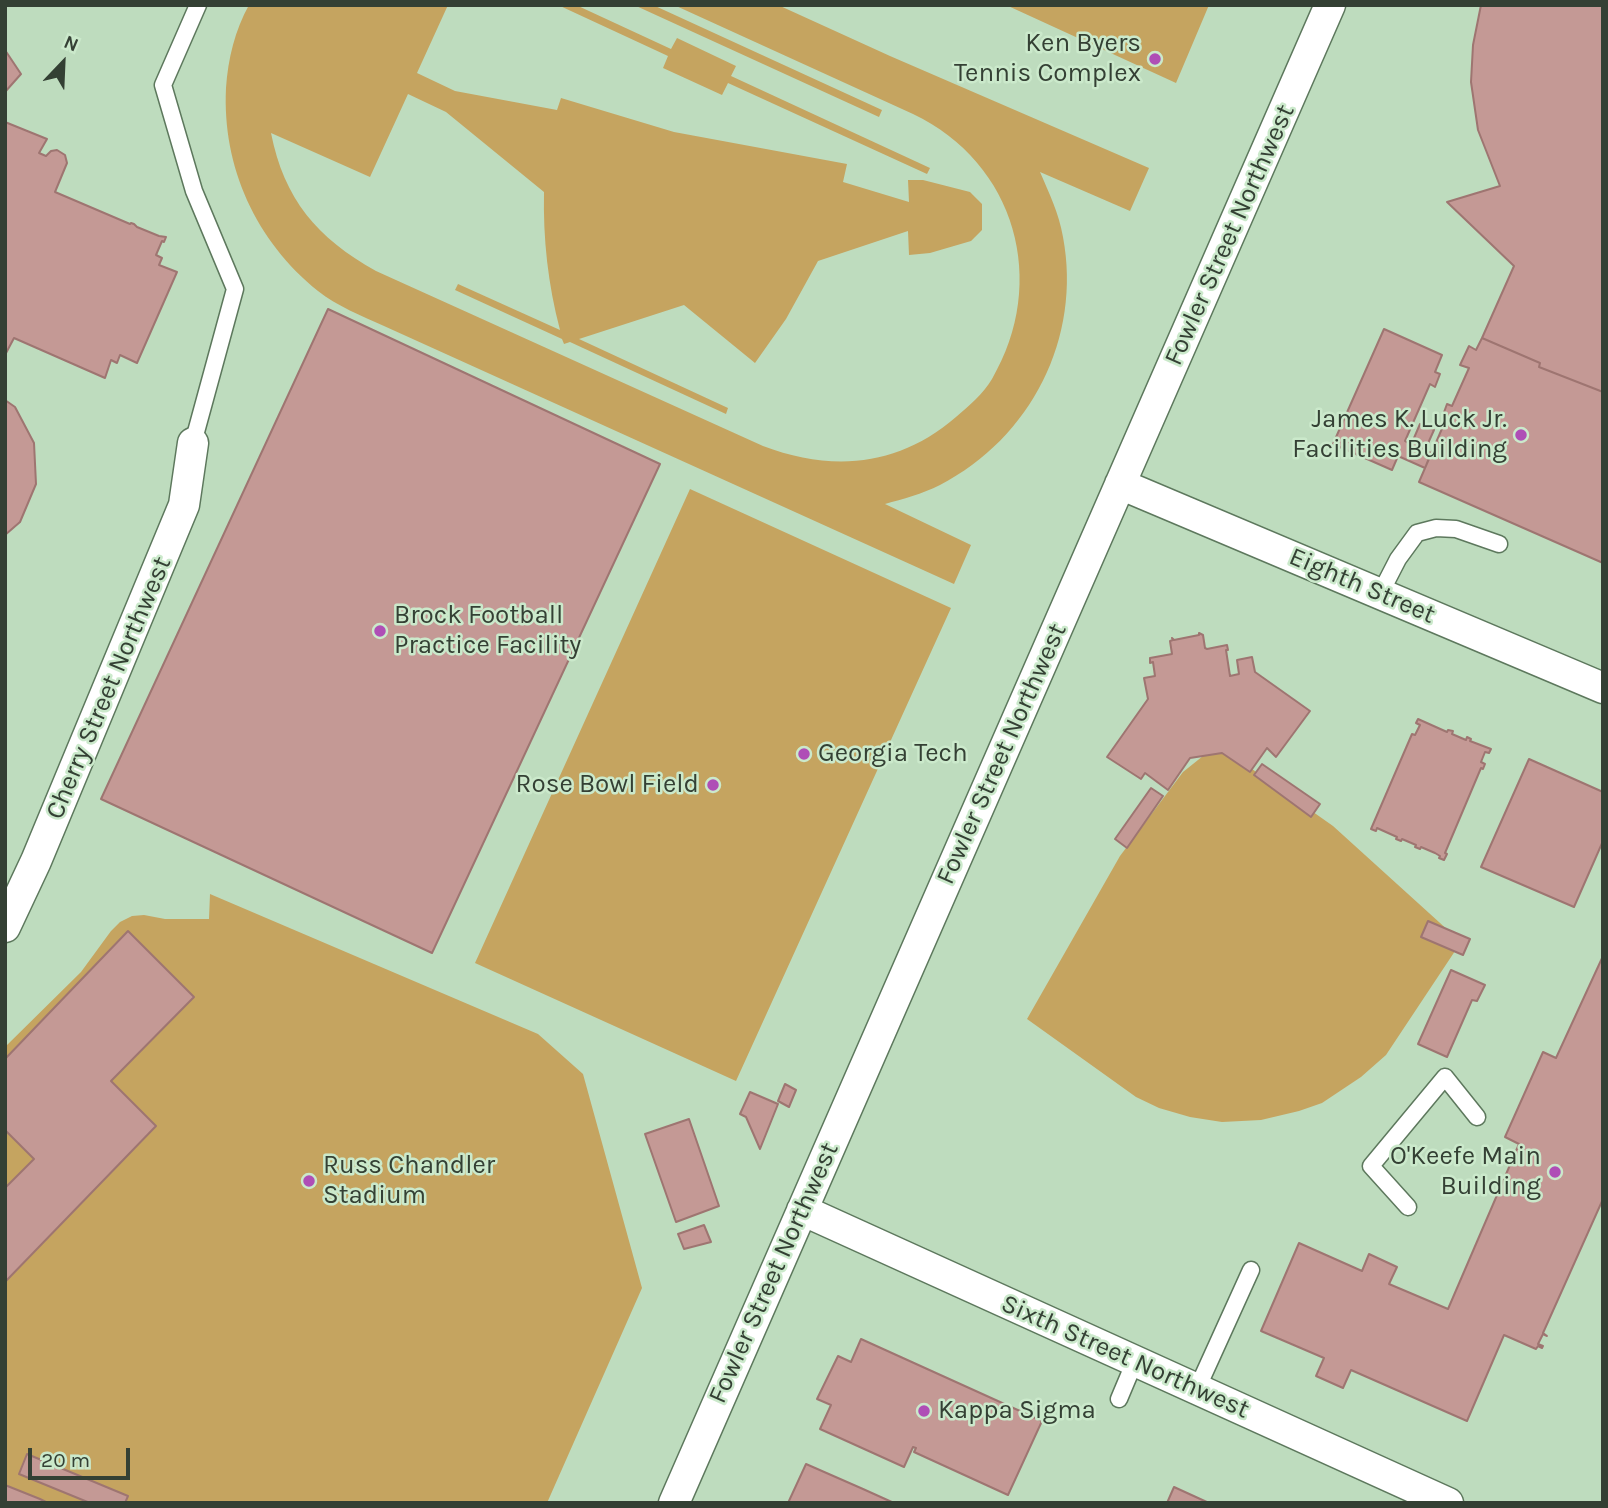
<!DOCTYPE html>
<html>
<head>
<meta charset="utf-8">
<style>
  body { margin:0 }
  #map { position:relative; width:1608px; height:1508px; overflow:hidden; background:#bedcbe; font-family:Karla,sans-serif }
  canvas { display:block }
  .frame { position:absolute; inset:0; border:7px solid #344034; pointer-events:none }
  .north { position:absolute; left:28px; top:28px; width:70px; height:70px; -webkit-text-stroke:5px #cbe9cb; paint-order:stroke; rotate:23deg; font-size:19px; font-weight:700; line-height:28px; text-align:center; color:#344034 }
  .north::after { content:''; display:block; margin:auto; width:24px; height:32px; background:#344034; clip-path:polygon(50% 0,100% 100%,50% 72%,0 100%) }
  .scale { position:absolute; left:28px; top:1448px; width:102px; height:32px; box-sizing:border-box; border:4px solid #344034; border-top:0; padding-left:9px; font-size:21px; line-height:24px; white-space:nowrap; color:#344034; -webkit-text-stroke:5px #cbe9cb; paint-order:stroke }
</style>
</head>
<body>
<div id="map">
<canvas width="1608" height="1508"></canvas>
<div class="frame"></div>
<div class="north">N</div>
<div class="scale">20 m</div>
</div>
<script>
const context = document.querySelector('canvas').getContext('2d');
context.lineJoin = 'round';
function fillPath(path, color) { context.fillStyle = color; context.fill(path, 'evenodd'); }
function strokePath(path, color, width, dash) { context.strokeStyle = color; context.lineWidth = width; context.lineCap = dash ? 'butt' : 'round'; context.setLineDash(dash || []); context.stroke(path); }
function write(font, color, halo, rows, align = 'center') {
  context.font = font + ' Karla,sans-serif'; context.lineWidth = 5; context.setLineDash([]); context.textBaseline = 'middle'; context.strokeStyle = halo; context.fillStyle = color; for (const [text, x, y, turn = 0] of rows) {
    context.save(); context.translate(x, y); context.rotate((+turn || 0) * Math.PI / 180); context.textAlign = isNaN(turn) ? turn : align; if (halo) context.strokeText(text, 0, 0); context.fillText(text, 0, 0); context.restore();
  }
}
fillPath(new Path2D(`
  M249 5H448L417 73 455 91 557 110 561 98 674 132 847 164 843 182 909 202 908 180H923L970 192 982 204V230L971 241 930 253 909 255 908 231 818 261 786 319 755 363 684 305 579 339 728 408 726 414 570 342 564 344 562 339 455 290 458 284 560 330C548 284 543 239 544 192L446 112 408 94 370 177 271 133C284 199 317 238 376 271L763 446C832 472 898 467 956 417 969 406 983 394 992 379 1049 282 1016 163 913 114L674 5H778L890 56 1149 168 1130 211 1040 172C1049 193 1059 213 1063 237 1082 338 1031 438 940 485 922 494 903 499 885 504L971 545 954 584 384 326C362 316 337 306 318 291 256 241 222 167 226 88 228 59 235 30 249 5Z
  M558 5H576L671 49 677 38 736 66 731 76 930 168 927 174 728 83 722 95 663 68 668 56Z
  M634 5H653L882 110 879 117Z
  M1006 5H1209L1176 83Z
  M690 489 951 608 736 1081 475 963Z
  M1225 750 1333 826 1461 942 1386 1055 1361 1077 1322 1103 1299 1111 1261 1120 1222 1122 1190 1117 1159 1108 1136 1097 1027 1019 1120 856 1183 772 1203 756Z
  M210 894 538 1034 583 1074 642 1288 547 1503H5V1047L81 972 111 931 120 922 132 916 144 915 165 919H209Z`), '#c5a460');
const building = new Path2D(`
  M1481 5H1603V392L1539 367 1540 363 1482 338 1514 266 1447 202 1500 186 1478 130 1471 82 1473 45Z
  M5 50 21 74 5 92Z
  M5 122 47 139 39 153 46 156 51 151 57 150 65 155 67 163 55 192 130 224 131 223 134 224 137 227 159 236 166 237 164 242 162 241 156 255 162 258 159 265 177 272 137 363 120 355 117 363 111 360 105 378 14 338 5 355Z
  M328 309 660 464 432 953 101 799Z
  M1384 329 1442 355 1435 372 1440 374 1435 387 1430 384 1405 441 1411 445 1420 424 1434 430 1425 450 1431 453 1425 468 1398 456 1392 470 1333 444Z
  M1482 338 1540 363 1539 367 1603 392V563L1419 482 1447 417 1443 415 1447 404 1452 406 1469 368 1460 365 1469 346 1476 350Z
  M5 400 15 407 34 443 36 484 20 522 5 535Z
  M1199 633 1203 635 1205 648 1207 649 1227 645 1228 650H1226L1230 676 1239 674 1237 660 1252 657 1255 672 1310 711 1276 757 1267 748 1250 772 1222 753 1190 758 1168 790 1145 773 1141 779 1107 757 1148 699 1144 678 1155 676 1153 662 1150 663V658L1172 654 1170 641 1173 640 1172 638 1174 640 1199 635Z
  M1418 719 1447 732 1448 730 1453 731 1452 734 1466 740 1467 737 1471 739 1470 741 1491 749 1489 753 1485 752 1481 762 1485 764 1483 769 1481 768 1445 853 1447 854 1444 860 1439 858 1440 856 1435 853 1421 847 1420 849 1415 847 1416 845 1402 839 1401 841 1396 839 1397 837 1377 828 1376 831 1371 829 1412 734 1415 735 1420 725 1416 723Z
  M1529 759 1603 792V841L1574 907 1481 867Z
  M1262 764 1320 804 1311 817 1254 775Z
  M1151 788 1163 796 1127 848 1115 839Z
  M1428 921 1470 939 1463 955 1421 937Z
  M128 931 194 997 111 1081 156 1126 5 1282V1188L34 1159 5 1130V1059Z
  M1603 956V1199L1543 1333 1547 1336 1543 1334 1538 1344 1543 1346 1542 1348 1538 1346 1536 1349 1504 1335 1467 1421 1351 1370 1343 1388 1316 1376 1324 1358 1261 1331 1299 1243 1362 1271 1369 1254 1397 1267 1389 1284 1448 1309 1519 1144 1505 1137 1543 1052 1556 1058Z
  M1451 970 1485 985 1477 1001 1472 1000 1447 1057 1418 1044Z
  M785 1084 796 1090 789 1107 778 1101Z
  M750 1092 778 1104 760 1149 746 1117 740 1114Z
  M689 1119 719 1206 676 1222 645 1134Z
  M704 1225 711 1242 684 1249 678 1234Z
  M861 1339 1042 1421 1008 1495 914 1452 916 1448 913 1447 904 1467 820 1429 831 1405 817 1399 838 1356 851 1362Z
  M27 1454 128 1496 125 1503H90L19 1474Z
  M806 1464 863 1489 894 1503H788Z
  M5 1485 40 1499 48 1503H5Z
  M1174 1487 1209 1503H1167Z`);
fillPath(building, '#c49995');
strokePath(building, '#9e7571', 2);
const service = new Path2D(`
  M193 443 235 289 194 191 163 85 198 5
  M1380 594 1398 559 1417 533 1436 528 1456 529 1499 544
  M1408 1207 1371 1166 1445 1077 1477 1117
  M1197 1389 1251 1270
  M1119 1399 1135 1361`);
const minor = new Path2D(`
  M1120 484 1603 688
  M5 927 36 861 184 505 193 443
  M802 1210 1448 1503
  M674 1503 1330 5`);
strokePath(service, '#5d785d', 19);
strokePath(minor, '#5d785d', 33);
strokePath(service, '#fff', 16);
strokePath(minor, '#fff', 30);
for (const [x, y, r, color] of [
  [1155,59,7,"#af4eb6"],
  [1521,435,7,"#af4eb6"],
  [380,631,7,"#af4eb6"],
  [804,754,7,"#af4eb6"],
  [713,785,7,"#af4eb6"],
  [1555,1172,7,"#af4eb6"],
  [309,1181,7,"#af4eb6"],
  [924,1411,7,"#af4eb6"]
]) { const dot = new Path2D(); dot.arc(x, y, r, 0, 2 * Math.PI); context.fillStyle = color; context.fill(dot); strokePath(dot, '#cbe9cb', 2.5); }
write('26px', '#344034', '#cbe9cb', [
  ["Ken Byers",1141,44],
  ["Tennis Complex",1141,74],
  ["James K. Luck Jr.",1507,420],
  ["Facilities Building",1507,450],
  ["Brock Football",394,616,"left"],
  ["Practice Facility",394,646,"left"],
  ["Georgia Tech",818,754,"left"],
  ["Rose Bowl Field",699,785],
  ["O'Keefe Main",1541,1157],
  ["Building",1541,1187],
  ["Russ Chandler",323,1166,"left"],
  ["Stadium",323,1196,"left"],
  ["Kappa Sigma",938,1411,"left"]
], 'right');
write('26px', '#344034', '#cbe9cb', [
  ["Fowler Street Northwest",1230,235,-66],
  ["Eighth Street",1362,586,23],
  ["Cherry Street Northwest",109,688,-67],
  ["Fowler Street Northwest",1002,754,-66],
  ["Fowler Street Northwest",774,1273,-66],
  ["Sixth Street Northwest",1125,1357,24]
]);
</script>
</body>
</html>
